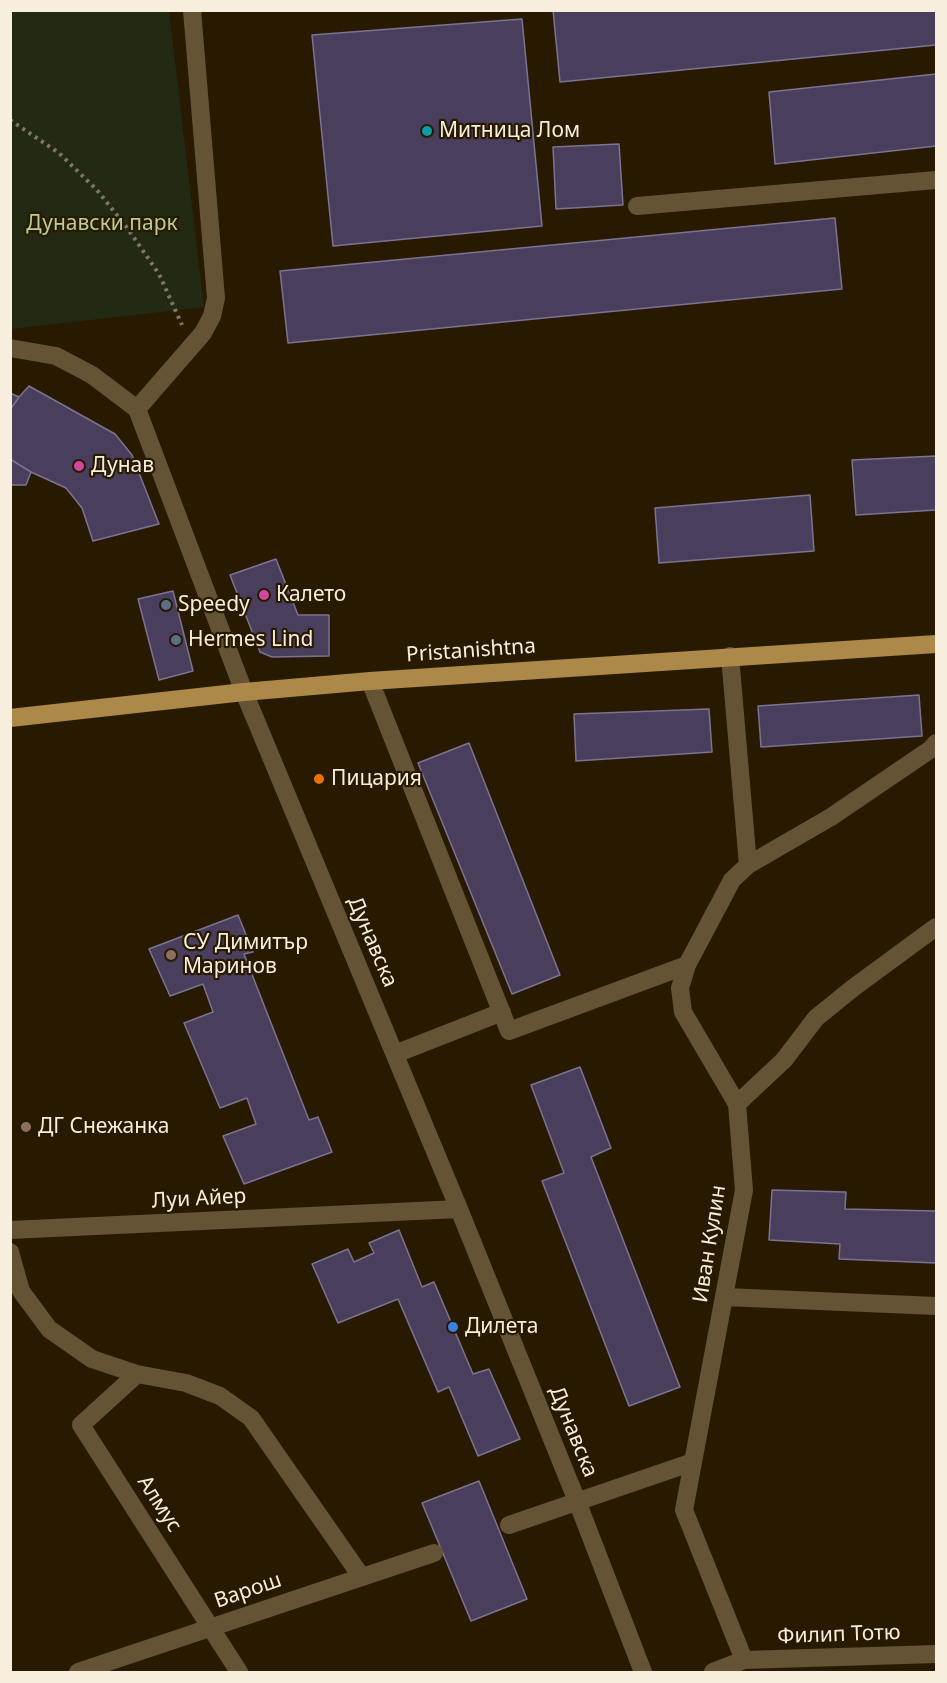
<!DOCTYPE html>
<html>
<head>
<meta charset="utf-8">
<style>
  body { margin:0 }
  #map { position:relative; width:947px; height:1683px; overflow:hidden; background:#281a00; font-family:"Noto Sans",sans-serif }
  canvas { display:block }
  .frame { position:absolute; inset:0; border:12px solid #f7eedd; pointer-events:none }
</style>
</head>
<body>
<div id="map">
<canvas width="947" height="1683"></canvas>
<div class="frame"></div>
</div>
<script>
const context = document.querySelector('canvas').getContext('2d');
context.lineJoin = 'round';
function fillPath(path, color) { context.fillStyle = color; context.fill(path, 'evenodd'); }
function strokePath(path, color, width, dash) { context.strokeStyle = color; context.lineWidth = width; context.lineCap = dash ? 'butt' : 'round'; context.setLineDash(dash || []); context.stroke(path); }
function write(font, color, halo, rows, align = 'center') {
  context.font = font + ' "Noto Sans",sans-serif'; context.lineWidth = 4.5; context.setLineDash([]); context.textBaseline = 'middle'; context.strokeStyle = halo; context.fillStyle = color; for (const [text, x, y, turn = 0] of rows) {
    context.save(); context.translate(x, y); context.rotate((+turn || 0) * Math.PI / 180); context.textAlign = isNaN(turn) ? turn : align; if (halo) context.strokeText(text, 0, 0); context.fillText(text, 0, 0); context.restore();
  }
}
fillPath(new Path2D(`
  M10 11H169L204 307 11 329Z`), '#232a14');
const building = new Path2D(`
  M553 10H936V45L560 82Z
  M522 19 542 226 333 246 312 35Z
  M936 74V146L775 164 769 92Z
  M619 144 623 205 556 209 553 147Z
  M835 218 842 289 288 343 280 271Z
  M29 386 115 434 132 455 159 524 93 541 82 508 66 488 31 472 10 459V410L19 397Z
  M10 393 19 397 10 410Z
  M936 456V510L856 515 852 460Z
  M10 459 31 472 26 485H10Z
  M810 495 814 551 659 563 655 508Z
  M276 559 298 615H329V656L272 657 260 652 230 575Z
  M173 591 193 671 159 680 138 599Z
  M919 695 922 736 761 747 758 706Z
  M709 709 712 752 576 761 574 714Z
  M469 743 560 975 512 994 418 763Z
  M238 915 253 952 244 954 309 1120 318 1117 332 1152 244 1184 223 1136 256 1124 247 1098 220 1108 184 1023 213 1012 203 984 170 996 149 949Z
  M580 1067 611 1148 591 1157 680 1387 629 1406 542 1181 564 1173 531 1085Z
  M772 1190 846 1192 845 1209 936 1211V1263L839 1259 840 1244 769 1240Z
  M399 1230 422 1287 434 1282 473 1374 489 1369 520 1439 478 1456 449 1387 438 1392 398 1299 338 1323 312 1264 348 1249 354 1262 374 1253 369 1243Z
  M479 1481 527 1599 471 1621 422 1503Z`);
fillPath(building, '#493f5d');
strokePath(building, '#7c7292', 1.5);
strokePath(new Path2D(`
  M10 120 59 153 97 190 128 229 159 274 182 325`), '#827660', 4, [3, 4.5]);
strokePath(new Path2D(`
  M192 10 216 298 212 316 203 333 137 409 244 692 459 1209 577 1501 643 1672
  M637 206 936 180
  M10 348 56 356 92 375 137 409
  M730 656 748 865
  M370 681 509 1031 687 965
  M395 1054 502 1012
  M737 1104 784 1060 816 1018 853 988 936 927
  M10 1230 459 1209
  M10 1252 21 1291 49 1329 92 1359 137 1374 186 1383 220 1396 251 1418 361 1576
  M725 1297 936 1306
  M137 1374 81 1425 239 1672
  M509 1525 693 1462
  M744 1660 684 1510 744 1190 737 1104 683 1012 680 988 687 965 732 880 748 865 831 817 931 749 936 743
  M78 1672 434 1553
  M713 1672 744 1660 936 1654`), '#645335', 18);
strokePath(new Path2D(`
  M10 718 244 692 370 681 936 644`), '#ac8948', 18);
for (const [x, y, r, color] of [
  [427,131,6,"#0f9aa8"],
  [79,466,6,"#d1479c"],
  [264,595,6,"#d1479c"],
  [166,605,6,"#5c6f8a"],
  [176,640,6,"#5c6f8a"],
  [319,779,6,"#e8710a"],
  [171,955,6,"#8d6e63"],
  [26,1127,6,"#8d6e63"],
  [453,1327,6,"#3f7fe0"]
]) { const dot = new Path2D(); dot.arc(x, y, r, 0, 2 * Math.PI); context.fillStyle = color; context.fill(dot); strokePath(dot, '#281a00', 2); }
write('21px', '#f7eedd', '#281a00', [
  ["Митница Лом",439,131],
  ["Дунав",91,466],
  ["Калето",276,595],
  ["Speedy",178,605],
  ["Hermes Lind",188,640],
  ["Пицария",331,779],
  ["СУ Димитър",183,943],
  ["Маринов",183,967],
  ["ДГ Снежанка",38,1127],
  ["Дилета",465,1327]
], 'left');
write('21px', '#b9cd94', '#281a00', [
  ["Дунавски парк",102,224]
]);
write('21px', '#f7eedd', '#281a00', [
  ["Pristanishtna",471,651,-4],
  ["Дунавска",372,942,67],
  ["Луи Айер",199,1199,-3],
  ["Иван Кулин",710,1244,-81],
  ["Дунавска",573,1432,68],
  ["Алмус",159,1504,57],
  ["Варош",248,1591,-19],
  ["Филип Тотю",839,1635,-2]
]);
</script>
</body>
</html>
